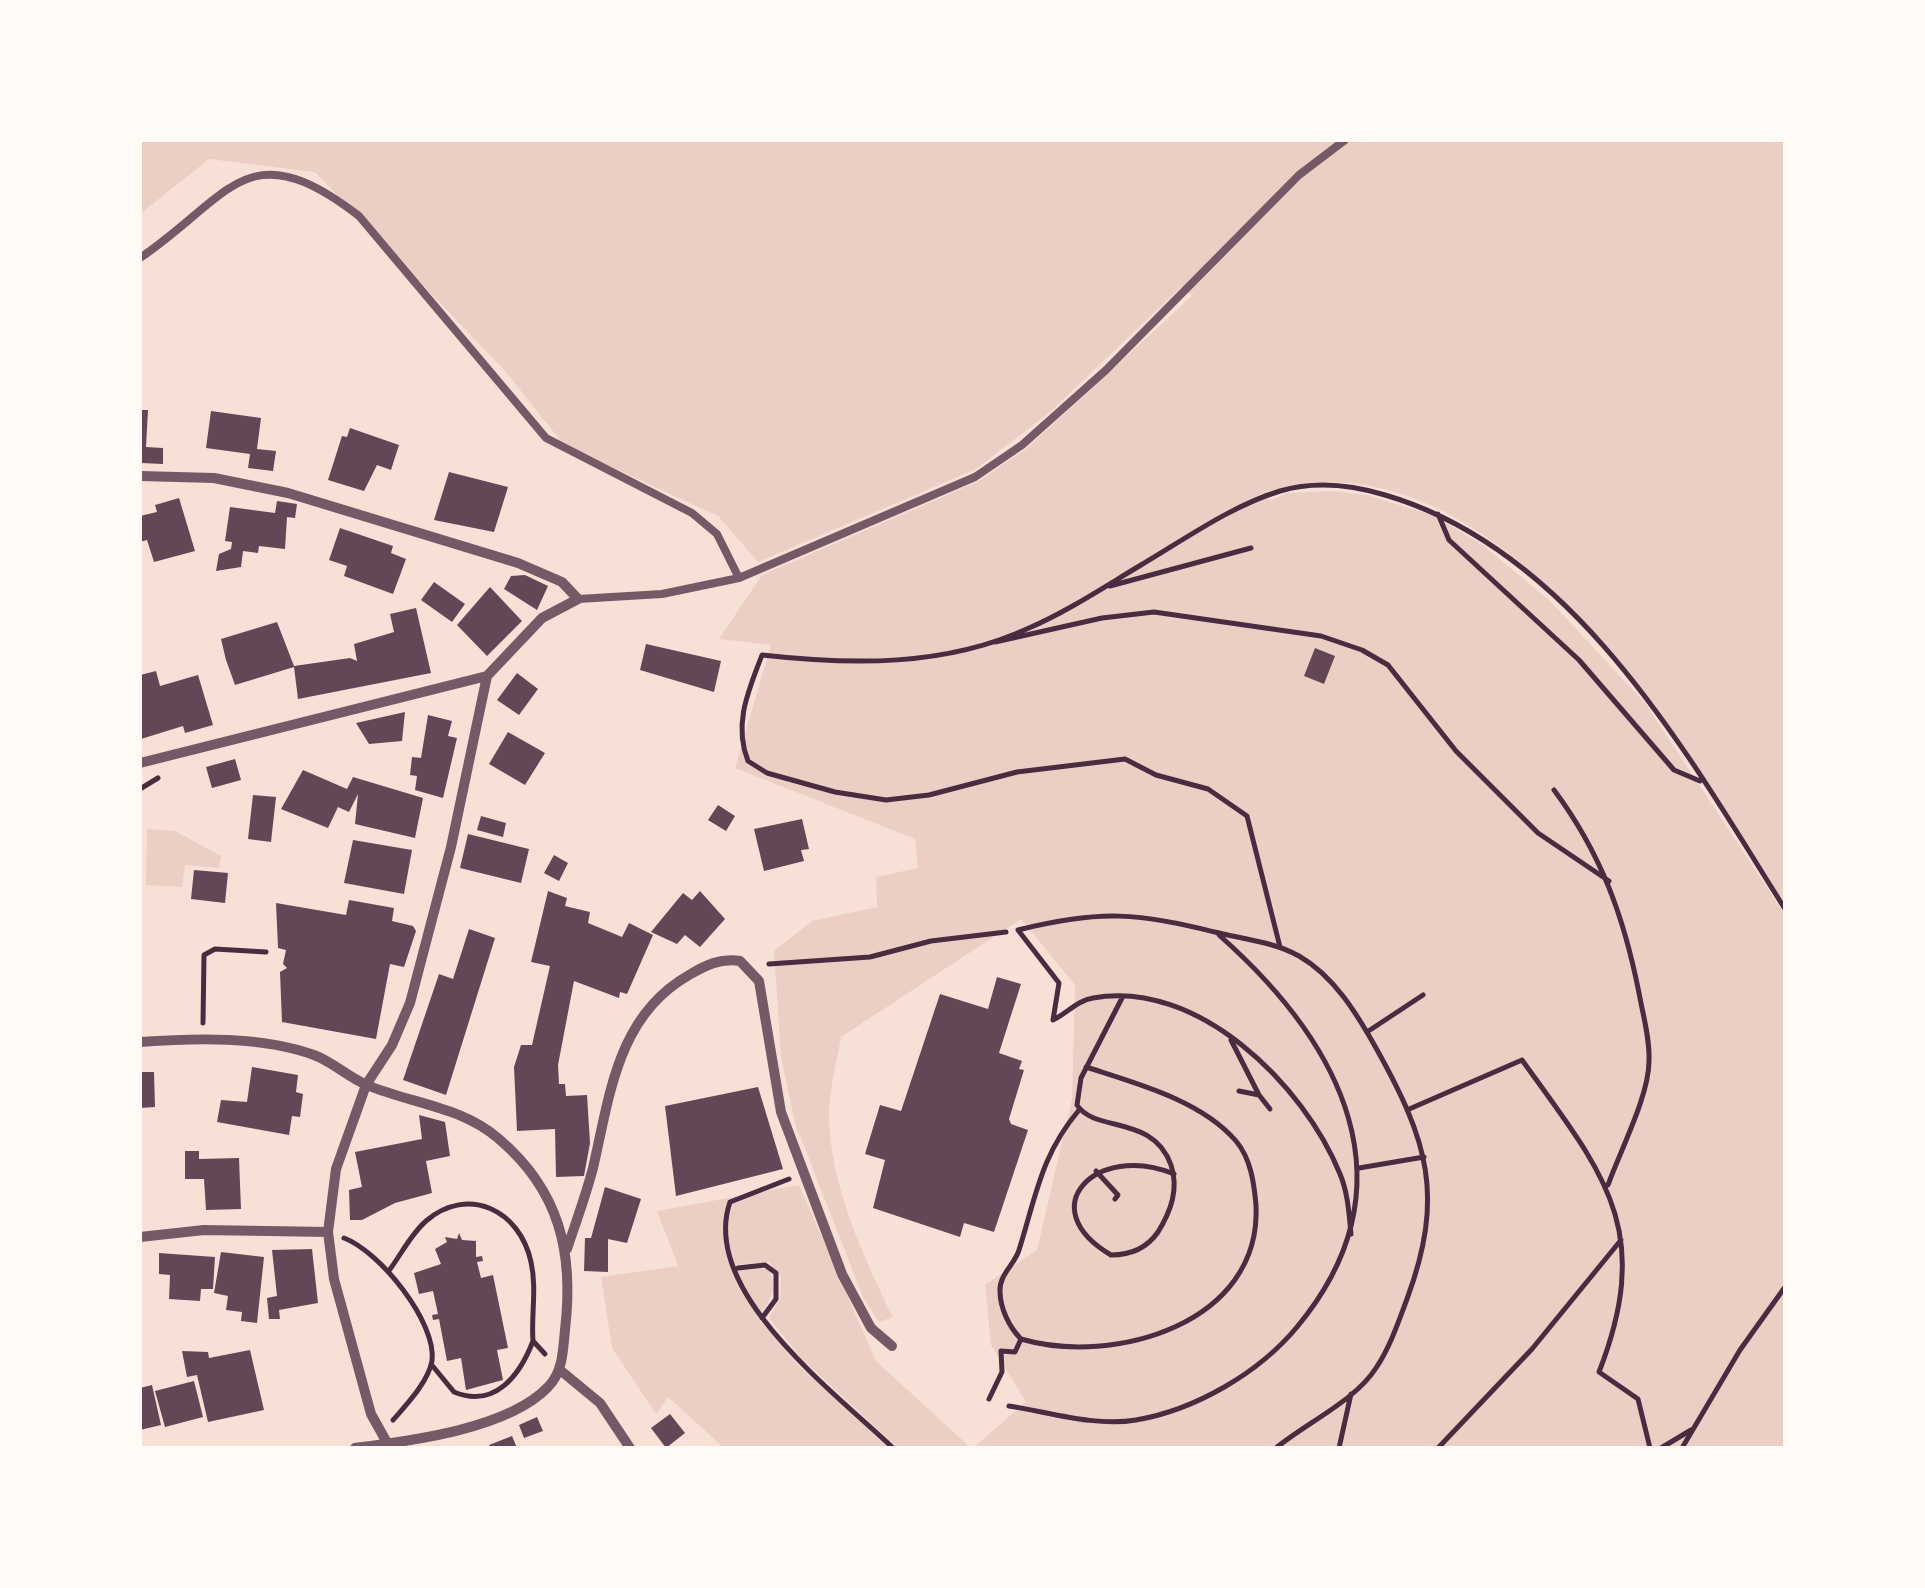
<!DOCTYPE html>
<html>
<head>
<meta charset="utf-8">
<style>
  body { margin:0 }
  #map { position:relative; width:1925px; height:1588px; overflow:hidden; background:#f7e1d7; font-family:"Sofia Sans Condensed",sans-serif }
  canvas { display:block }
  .frame { position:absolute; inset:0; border:142px solid #fffaf5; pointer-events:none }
</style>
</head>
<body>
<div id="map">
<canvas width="1925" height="1588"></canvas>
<div class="frame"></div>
</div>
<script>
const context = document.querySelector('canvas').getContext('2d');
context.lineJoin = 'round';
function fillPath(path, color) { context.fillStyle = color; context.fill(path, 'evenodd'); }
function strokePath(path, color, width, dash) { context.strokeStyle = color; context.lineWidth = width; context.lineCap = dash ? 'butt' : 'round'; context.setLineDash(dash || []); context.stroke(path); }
fillPath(new Path2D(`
  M140 140H1785V904C1688 745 1492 422 1266 492L1270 501 1287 493 1333 491 1367 495 1435 516 1484 546 1550 601 1645 703 1785 915V1448H973L1026 1402 991 1345 985 1285 1037 1250 1072 1099 1075 985 1021 919 841 1037C837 1062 829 1090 829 1115 829 1182 864 1259 893 1317L879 1322 863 1297 795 1123 781 1057 774 951 812 921 877 907 876 877 918 868 915 839 735 768 771 645 719 639 762 575 977 482 1026 449 1192 296 1182 286 1050 412 976 469 758 562 718 516 564 445 506 372 315 172 209 159 140 214Z
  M147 829 175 831 221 856 219 868 185 865 182 887 146 885Z
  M799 1185 876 1361 971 1448H898L802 1359 769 1318 780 1299 781 1277 769 1262 732 1265 734 1271 752 1266 769 1270C779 1290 769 1301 758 1318L799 1366 889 1448H724L668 1397 656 1414 612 1348 601 1277 678 1266 657 1211Z`), '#ebcfc5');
fillPath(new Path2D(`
  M140 410H148L146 447 163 448V464L141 463Z
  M211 411 261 418 257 449 276 451 273 471 248 468 250 454 206 448Z
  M350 428 399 445 391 470 377 465 364 491 328 480 342 436 347 437Z
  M449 472 508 487 494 532 434 520Z
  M179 498 195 551 154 562 147 540 140 542V516L157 512 155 505Z
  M277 501 297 504 295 518 287 517 285 549 259 546 258 553 243 551 241 567 216 571 219 554 231 549 232 542 225 541 230 507 275 513Z
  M340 528 393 546 391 553 406 559 393 594 344 576 347 566 329 560Z
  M525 575 548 586 537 610 504 589 511 576Z
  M434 582 465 604 452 622 421 600Z
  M490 587 522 621 487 656 457 625Z
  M416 608 431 673 298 699 294 667 235 685 226 660 221 639 277 622 294 666 350 658 357 661 354 644 394 632 390 614Z
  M646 644 721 661 714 692 640 670Z
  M1315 648 1335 656 1324 684 1304 676Z
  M156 671 160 686 198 675 213 725 185 733 183 726 141 739 140 675Z
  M517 673 538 689 519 715 497 700Z
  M405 712 402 741 369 744 356 723Z
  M428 715 452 721 448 736 457 738 443 798 415 790 417 776 410 775 412 757 421 758Z
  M508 732 545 753 525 785 489 764Z
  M235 759 241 780 212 788 206 767Z
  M303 770 347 789 353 777 423 798 415 838 355 824 358 794 349 812 338 807 328 828 281 809Z
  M253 795 276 797 271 842 248 839Z
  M718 805 735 816 726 831 708 820Z
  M481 816 506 823 503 837 477 830Z
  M802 819 809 849 801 850 804 861 764 871 754 829Z
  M468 834 529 849 521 883 460 868Z
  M353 840 412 850 404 894 344 883Z
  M554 855 568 863 559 881 544 873Z
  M194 870 228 873 225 903 191 899Z
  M548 891 567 898 565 906 590 912 588 923 622 937 629 923 653 935 627 994 620 992 619 998 574 981 558 1065 559 1084H565L566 1096 587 1095 590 1143 584 1176 556 1177 555 1129 517 1131 514 1067 521 1045H532L550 966 531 962Z
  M700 891 725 919 700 947 685 935 677 944 651 932 683 893 692 900Z
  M349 900 394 908 392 921 413 926 416 931 404 967 390 964 376 1039 282 1022 280 972 287 968 283 964 286 950 278 948 276 903 346 915Z
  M469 929 495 938 446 1095 403 1080 439 974 453 979Z
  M997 977 1021 984 999 1053 1022 1061 1019 1069 1024 1070 1009 1119 1011 1124 1028 1130 994 1232 964 1223 960 1237 873 1208 885 1160 865 1154 880 1105 901 1111 940 994 988 1009Z
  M252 1067 298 1075 296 1092 303 1094 300 1117 292 1116 289 1135 217 1122 221 1100 247 1102Z
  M140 1072H154L155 1107 140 1108Z
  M758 1087 783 1169 676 1196 665 1106Z
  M419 1115 445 1122 450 1156 426 1161 432 1193 395 1203 362 1220H350L349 1190 362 1187 355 1152 422 1139Z
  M185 1151H199V1159L239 1158 241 1209 206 1210 204 1179H185Z
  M605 1187 641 1199 627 1243 608 1239V1272L584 1271 585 1238H591Z
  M459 1233 462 1240 476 1241V1257L482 1256 483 1261 477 1262 481 1278 493 1275 508 1348 497 1350 503 1380 466 1390 461 1358 447 1361 439 1319 433 1320 432 1315 438 1314 433 1291 419 1294 414 1273 441 1264 435 1249 447 1242 445 1237 457 1239Z
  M312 1249 318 1303 279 1310 280 1319H269L267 1298 277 1296 272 1250Z
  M221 1252 264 1257 257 1323 241 1321 242 1312 226 1310 228 1296 214 1293Z
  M159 1253 215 1257 213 1289H201L200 1301 169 1299 170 1275 159 1274Z
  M250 1350 264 1410 208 1422 197 1375 187 1377 182 1351 208 1352 209 1358Z
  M194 1381 203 1417 165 1427 155 1391Z
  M152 1385 161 1425 140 1430V1388Z
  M670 1414 685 1433 666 1448 651 1428Z
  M537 1417 543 1431 524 1438 519 1425Z
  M512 1436 517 1448H490L489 1445Z`), '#644757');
strokePath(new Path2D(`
  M1438 514 1449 540 1579 660 1674 770 1700 781
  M1110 586 1251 548
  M995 642 1102 618 1154 612 1321 636 1362 650 1388 665 1456 751 1538 833 1609 881
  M140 789 158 778
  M1554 790C1601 853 1624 917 1639 993 1643 1015 1650 1039 1649 1061 1649 1096 1620 1151 1608 1185
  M1280 947 1247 816 1208 789 1156 775 1125 759 1017 772 929 795 886 800 835 792 767 773 748 761C733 723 749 690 762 655 851 665 945 667 1029 628 1068 611 1104 587 1141 565 1185 539 1231 506 1280 491 1314 481 1352 485 1385 495 1574 550 1687 753 1785 909
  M769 964 870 957 931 941 1006 932
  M1122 998 1081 1078 1077 1105C1095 1133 1153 1114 1171 1165 1179 1189 1171 1211 1158 1232 1147 1248 1131 1255 1111 1255 1031 1208 1096 1142 1174 1174
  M203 1023 204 955 215 949 266 952
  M1367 1032 1423 995
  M1231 1040 1259 1095 1239 1091
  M1259 1095 1270 1109
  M1079 1110C1041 1155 1036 1196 1019 1250 1015 1264 999 1275 1000 1291 1000 1308 1009 1327 1021 1339 1113 1366 1262 1324 1256 1205 1254 1183 1251 1159 1236 1141 1201 1100 1135 1083 1086 1067
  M1407 1110 1522 1060C1603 1173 1655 1228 1599 1372L1638 1399 1650 1448
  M1359 1168 1424 1157
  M1096 1171 1118 1195 1115 1199
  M789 1179 730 1202C699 1292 837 1394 893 1448
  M344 1238C379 1251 437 1322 432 1361 428 1382 407 1404 393 1420
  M738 1268 765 1265 776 1273V1299L762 1318
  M388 1272C401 1255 410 1235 426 1221 468 1185 520 1210 531 1262 537 1289 531 1314 533 1341L545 1354
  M431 1364 454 1392C495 1409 520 1375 533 1341
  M989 1399 1002 1372 1001 1351 1015 1352 1021 1339
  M1009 1406C1049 1412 1095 1427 1136 1420 1195 1410 1259 1373 1297 1327 1416 1184 1341 1043 1219 935
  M1276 1448C1306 1423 1355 1401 1376 1368 1390 1347 1398 1323 1407 1299 1445 1196 1428 1141 1376 1048 1357 1014 1334 976 1299 956 1274 942 1247 940 1219 933 1137 913 1102 909 1018 930L1059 983 1053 1020C1066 1014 1078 1000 1093 998 1198 979 1304 1085 1340 1174 1348 1193 1349 1214 1351 1234
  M1339 1448 1351 1394
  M1438 1448 1532 1349 1621 1240
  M1661 1448 1691 1430
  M1682 1448 1740 1350 1785 1287`), '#4a2c40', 5);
strokePath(new Path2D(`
  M140 258C232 195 247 130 359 216L546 438 692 513 717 534 739 578
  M578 599 662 594 739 578 975 477 1022 445 1106 370 1299 175 1345 140`), '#755966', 8);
strokePath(new Path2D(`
  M140 476 214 478 288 493 518 563 562 582 578 599 542 618 487 676 451 847 410 1003 392 1045 366 1085 336 1169 328 1232 334 1279 371 1414 390 1448
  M140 763 487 676
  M140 1042C195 1038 261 1036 314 1055 333 1062 348 1077 367 1085 412 1104 461 1106 499 1139 560 1191 574 1253 565 1330 563 1350 563 1372 548 1387 508 1429 409 1441 355 1448
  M140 1237 204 1230 328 1232
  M567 1249C576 1222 586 1195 593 1168 610 1095 617 1016 689 975 706 965 720 958 740 961L759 981 781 1112 842 1274 871 1328 892 1346
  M560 1370 600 1403 630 1448`), '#755966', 10);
</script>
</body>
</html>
